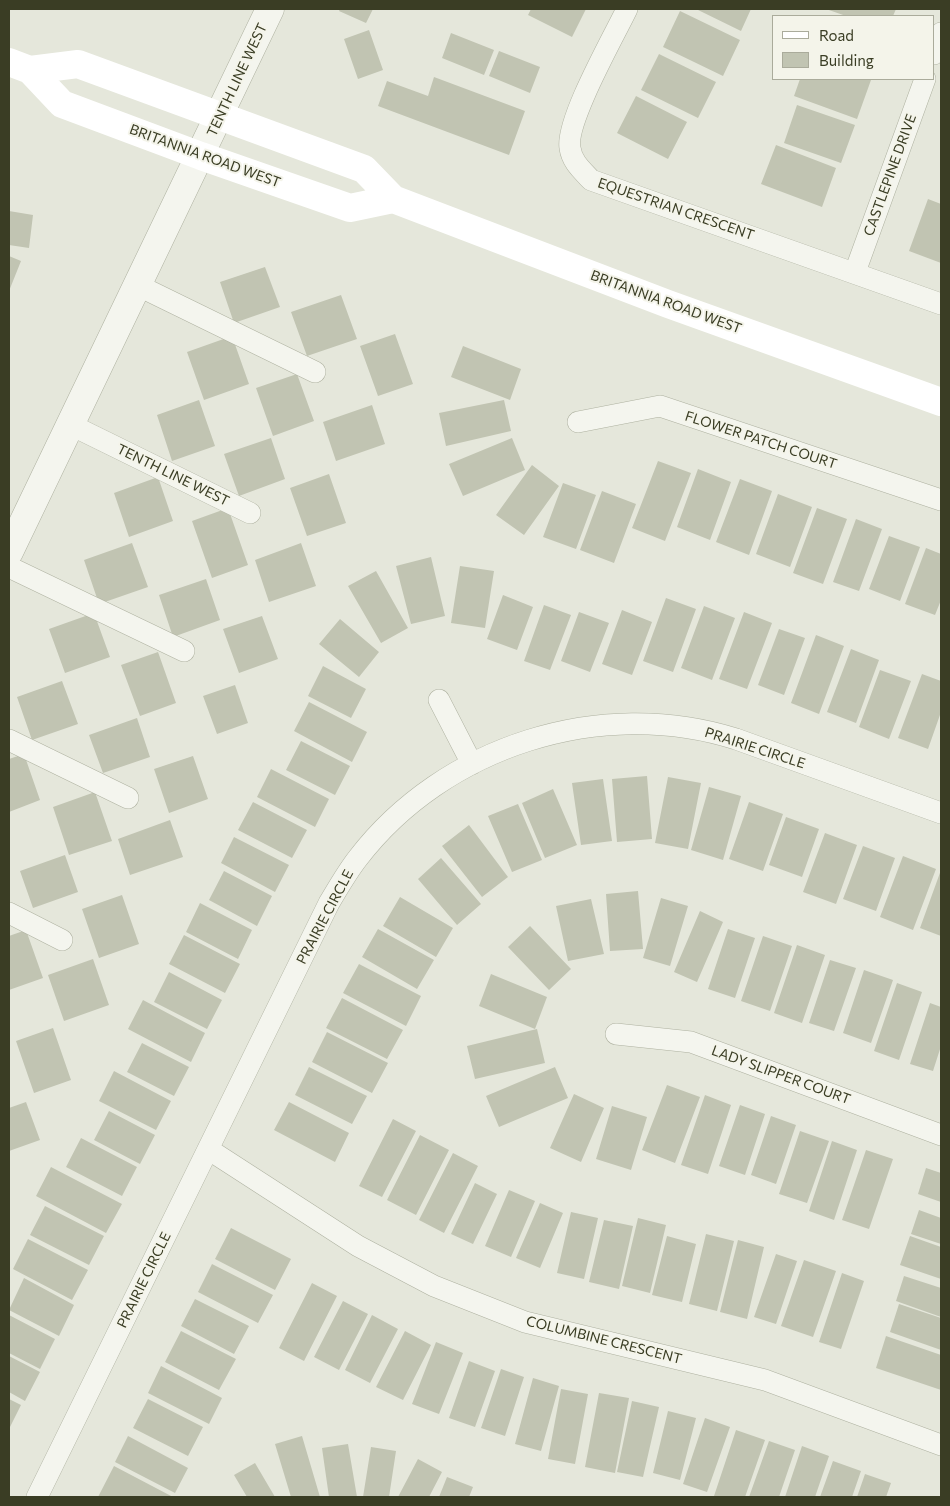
<!DOCTYPE html>
<html>
<head>
<meta charset="utf-8">
<style>
  body { margin:0 }
  #map { position:relative; width:950px; height:1506px; overflow:hidden; background:#e5e7db; font-family:Commissioner,sans-serif }
  canvas { display:block }
  .frame { position:absolute; inset:0; border:10px solid #3a3d24; pointer-events:none }
  .legend { position:absolute; left:772px; top:15px; width:162px; height:65px; box-sizing:border-box; background:#f4f4ea; border:1px solid #aaab9b; margin:0; padding:6px 9px; list-style:none; font-size:15px; color:#3a3d24 }
  .legend li { display:flex; align-items:center; gap:10px; height:25px }
  .legend b { width:25px; border:1px solid #aaab9b }
</style>
</head>
<body>
<div id="map">
<canvas width="950" height="1506"></canvas>
<div class="frame"></div>
<ul class="legend">
<li><b style="height:6px;background:#fff"></b>Road</li>
<li><b style="height:14px;background:#c1c4b2"></b>Building</li>
</ul>
</div>
<script>
const context = document.querySelector('canvas').getContext('2d');
context.lineJoin = 'round';
function fillPath(path, color) { context.fillStyle = color; context.fill(path, 'evenodd'); }
function strokePath(path, color, width, dash) { context.strokeStyle = color; context.lineWidth = width; context.lineCap = dash ? 'butt' : 'round'; context.setLineDash(dash || []); context.stroke(path); }
function write(font, color, halo, rows, align = 'center') {
  context.font = font + ' Commissioner,sans-serif'; context.lineWidth = 4; context.setLineDash([]); context.textBaseline = 'middle'; context.strokeStyle = halo; context.fillStyle = color; for (const [text, x, y, turn = 0] of rows) {
    context.save(); context.translate(x, y); context.rotate((+turn || 0) * Math.PI / 180); context.textAlign = isNaN(turn) ? turn : align; if (halo) context.strokeText(text, 0, 0); context.fillText(text, 0, 0); context.restore();
  }
}
fillPath(new Path2D(`
  M340 9H373L366 23 339 11Z
  M531 9H586L572 37 528 15Z
  M696 9H751L741 31Z
  M826 9H896L893 16H846Z
  M680 11 740 40 723 76 663 47Z
  M369 30 383 70 358 79 344 39Z
  M451 33 494 50 484 75 442 58Z
  M499 51 540 67 530 93 489 76Z
  M659 54 716 82 698 118 641 90Z
  M434 77 525 111 509 155 378 106 387 81 428 96Z
  M800 79H867L871 80 857 119 794 96Z
  M636 96 687 122 668 159 617 133Z
  M797 105 855 125 841 163 784 143Z
  M776 145 836 168 822 207 761 184Z
  M928 199 941 204V263L909 251Z
  M9 211 33 215 29 248 9 245Z
  M9 256 21 261 9 291Z
  M265 267 280 307 234 323 220 282Z
  M341 295 357 339 307 356 291 312Z
  M395 334 413 384 378 396 360 346Z
  M232 336 249 384 204 400 187 352Z
  M463 346 521 369 510 400 451 377Z
  M297 374 314 421 273 436 256 388Z
  M199 400 215 446 172 461 157 415Z
  M504 400 511 431 446 446 439 413Z
  M372 405 385 444 336 461 323 422Z
  M271 438 285 479 239 496 224 454Z
  M512 438 525 470 463 496 449 464Z
  M658 461 691 473 665 541 632 528Z
  M532 465 559 486 524 535 496 515Z
  M698 469 731 482 710 540 677 527Z
  M329 474 346 523 307 536 290 488Z
  M158 477 173 521 129 537 114 493Z
  M740 479 772 491 749 555 716 542Z
  M563 483 596 495 576 549 543 537Z
  M602 491 636 504 614 563 580 550Z
  M778 494 812 507 790 567 756 554Z
  M228 508 248 565 212 578 192 521Z
  M817 508 847 519 823 584 793 573Z
  M856 519 882 529 859 591 833 582Z
  M889 536 920 547 900 601 869 589Z
  M132 543 148 587 99 604 84 560Z
  M301 543 316 586 269 602 255 560Z
  M926 548 941 554V600L935 615 905 604Z
  M431 557 445 616 411 624 396 566Z
  M460 566 494 571 485 628 451 623Z
  M376 571 408 628 381 643 348 586Z
  M206 579 220 620 173 637 159 595Z
  M503 595 533 607 517 650 487 639Z
  M666 598 696 609 673 672 643 661Z
  M544 605 571 615 550 670 524 661Z
  M704 606 735 618 712 680 681 668Z
  M622 610 652 622 632 675 602 664Z
  M579 612 609 623 590 672 561 661Z
  M744 612 772 623 747 689 719 679Z
  M94 613 110 657 65 673 49 629Z
  M262 616 278 659 239 673 223 629Z
  M340 619 379 652 359 677 319 644Z
  M779 629 805 638 784 695 758 685Z
  M816 635 844 646 819 714 791 703Z
  M851 649 879 660 856 723 827 712Z
  M158 652 176 703 140 716 121 665Z
  M323 666 366 689 351 718 308 696Z
  M880 670 911 681 889 739 859 727Z
  M922 674 941 681V712L928 749 898 738Z
  M62 681 78 724 32 740 17 697Z
  M235 685 248 723 217 734 203 696Z
  M309 702 367 732 352 762 294 731Z
  M137 718 150 757 103 773 89 735Z
  M301 741 350 766 335 795 286 770Z
  M24 754 40 800 9 812V759Z
  M193 756 208 799 169 813 154 769Z
  M271 769 329 799 315 827 257 797Z
  M647 776 652 839 617 842 612 779Z
  M668 777 701 783 688 849 655 843Z
  M603 779 612 841 581 845 572 783Z
  M709 787 741 796 723 860 691 850Z
  M553 789 577 845 545 858 522 803Z
  M95 792 112 841 69 855 53 807Z
  M253 802 307 830 292 858 238 830Z
  M749 802 783 814 763 871 729 859Z
  M518 804 542 860 512 872 488 816Z
  M786 817 819 829 802 877 769 865Z
  M170 820 183 857 130 875 118 839Z
  M469 825 508 877 482 897 442 846Z
  M825 833 857 845 836 904 803 892Z
  M234 837 289 865 275 892 221 863Z
  M863 846 895 858 876 911 843 899Z
  M65 855 78 892 33 908 20 871Z
  M903 856 936 869 913 930 880 917Z
  M441 858 481 904 457 925 418 879Z
  M941 870V936L920 928Z
  M224 871 272 896 257 926 209 900Z
  M638 891 643 949 610 951 606 894Z
  M122 895 139 944 99 958 82 909Z
  M400 897 453 928 436 957 383 926Z
  M661 898 688 906 670 966 643 958Z
  M591 899 604 954 568 961 556 906Z
  M200 903 252 930 238 959 186 932Z
  M700 911 723 922 697 982 674 972Z
  M530 926 571 969 549 990 508 947Z
  M378 929 434 960 417 989 362 957Z
  M728 929 755 938 735 998 708 989Z
  M26 930 43 978 9 990V936Z
  M184 935 240 964 225 993 169 964Z
  M763 936 792 946 770 1011 741 1001Z
  M797 945 825 955 802 1023 774 1013Z
  M93 959 109 1005 64 1021 48 975Z
  M830 960 856 968 834 1031 809 1023Z
  M359 964 421 996 406 1026 343 993Z
  M864 970 893 980 871 1043 843 1033Z
  M169 972 222 1000 207 1029 154 1002Z
  M491 974 547 997 535 1029 479 1006Z
  M897 983 922 992 899 1060 874 1051Z
  M342 998 403 1030 387 1059 326 1028Z
  M143 1000 205 1033 191 1062 128 1029Z
  M930 1003 941 1007V1046L933 1071 910 1064Z
  M53 1028 71 1080 34 1093 16 1041Z
  M537 1029 545 1063 475 1079 467 1046Z
  M327 1032 388 1063 372 1093 312 1062Z
  M142 1043 189 1067 174 1096 127 1072Z
  M309 1067 367 1096 352 1124 295 1095Z
  M555 1067 568 1098 499 1127 486 1096Z
  M114 1071 171 1101 156 1130 99 1101Z
  M667 1085 700 1097 675 1163 642 1150Z
  M574 1094 604 1108 581 1162 550 1148Z
  M705 1095 731 1105 708 1174 681 1165Z
  M26 1102 40 1140 9 1151V1108Z
  M289 1102 349 1133 335 1162 274 1130Z
  M740 1105 765 1114 745 1175 719 1166Z
  M612 1106 647 1117 631 1170 596 1159Z
  M109 1111 155 1135 140 1164 94 1140Z
  M771 1116 796 1125 776 1184 751 1175Z
  M393 1119 416 1131 382 1197 359 1186Z
  M800 1131 829 1141 807 1203 779 1194Z
  M420 1135 449 1150 416 1215 387 1200Z
  M81 1138 137 1167 122 1196 66 1167Z
  M832 1141 857 1150 834 1220 809 1211Z
  M866 1150 893 1159 869 1229 842 1220Z
  M453 1153 478 1166 444 1233 419 1220Z
  M51 1167 122 1204 106 1233 36 1196Z
  M926 1168 941 1173V1202L918 1194Z
  M475 1183 497 1194 473 1244 451 1234Z
  M509 1190 535 1201 511 1257 485 1246Z
  M540 1203 563 1213 540 1268 516 1258Z
  M45 1206 104 1236 89 1265 30 1235Z
  M919 1210 941 1218V1244L911 1234Z
  M571 1212 598 1218 584 1279 557 1273Z
  M638 1218 666 1225 650 1293 622 1286Z
  M604 1220 633 1226 619 1289 589 1282Z
  M231 1228 291 1259 275 1290 215 1259Z
  M706 1234 734 1241 717 1311 689 1304Z
  M667 1236 696 1244 682 1302 652 1295Z
  M910 1236 941 1247V1279L900 1265Z
  M28 1239 88 1270 72 1300 13 1269Z
  M738 1240 764 1247 747 1319 720 1312Z
  M776 1254 797 1261 776 1324 754 1317Z
  M804 1260 836 1271 813 1337 781 1326Z
  M212 1264 273 1295 258 1323 198 1292Z
  M842 1273 864 1281 841 1349 819 1342Z
  M904 1276 941 1288V1317L896 1301Z
  M24 1278 74 1305 59 1336 9 1310Z
  M312 1283 337 1296 304 1361 279 1348Z
  M195 1299 249 1326 234 1354 181 1326Z
  M343 1301 368 1314 339 1370 314 1357Z
  M899 1304 941 1318V1350L890 1332Z
  M9 1315 55 1339 40 1369 9 1353Z
  M372 1315 398 1329 370 1383 345 1370Z
  M181 1331 236 1359 219 1390 165 1362Z
  M405 1331 431 1345 403 1400 376 1387Z
  M886 1336 941 1355V1390L876 1368Z
  M436 1342 463 1353 439 1414 412 1404Z
  M9 1356 40 1372 25 1401 9 1392Z
  M469 1361 495 1371 475 1427 449 1418Z
  M161 1366 222 1398 209 1424 148 1393Z
  M501 1369 524 1377 505 1436 481 1428Z
  M533 1378 559 1386 541 1451 515 1444Z
  M561 1389 588 1394 575 1464 548 1459Z
  M599 1393 629 1398 615 1473 585 1467Z
  M9 1399 21 1405 9 1429Z
  M148 1399 203 1427 188 1456 133 1428Z
  M632 1401 659 1407 643 1477 617 1472Z
  M668 1411 696 1418 680 1480 653 1473Z
  M705 1418 730 1427 707 1492 683 1484Z
  M736 1430 765 1440 745 1497H718L714 1496Z
  M128 1436 188 1468 175 1493 115 1462Z
  M302 1436 320 1497H291L275 1444Z
  M769 1441 795 1450 779 1497H749Z
  M348 1444 357 1497H329L322 1448Z
  M802 1446 829 1456 815 1497H785Z
  M371 1447 396 1451 389 1497H363Z
  M418 1459 442 1472 429 1497H398Z
  M833 1461 861 1471 852 1497H820Z
  M255 1463 275 1497H247L234 1475Z
  M114 1466 173 1497H98Z
  M865 1474 891 1483 886 1497H857Z
  M447 1477 473 1487 469 1497H439Z`), '#c1c4b2');
const minor = new Path2D(`
  M627 9C614 36 565 122 570 148 572 162 582 170 591 180L941 304
  M934 54 941 33
  M855 272 925 79
  M137 285 315 372
  M578 422 660 406 941 500
  M69 424 250 513
  M9 567 184 651
  M439 700 472 764
  M9 740 128 798
  M9 913 62 940
  M616 1034 691 1042 941 1135
  M208 1149 358 1246 434 1286 525 1322 765 1380 941 1445
  M37 1497 329 903C338 888 347 872 358 858 444 746 601 696 736 739L941 813`);
const tertiary = new Path2D(`
  M9 552 270 9`);
strokePath(minor, '#aeb1a0', 22);
strokePath(tertiary, '#aeb1a0', 29);
strokePath(minor, '#f4f5ee', 21);
strokePath(tertiary, '#f4f5ee', 28);
strokePath(new Path2D(`
  M9 62 30 70 62 104 201 156 350 208 393 199
  M30 70 78 64 364 169 393 199 668 304 941 402`), '#fff', 28);
write('14px', '#3a3d24', '#f4f4ea', [
  ["TENTH LINE WEST",237,80,-65],
  ["BRITANNIA ROAD WEST",205,156,20],
  ["CASTLEPINE DRIVE",890,175,-70],
  ["EQUESTRIAN CRESCENT",676,209,19],
  ["BRITANNIA ROAD WEST",666,302,20],
  ["FLOWER PATCH COURT",761,440,18],
  ["TENTH LINE WEST",173,475,26],
  ["PRAIRIE CIRCLE",755,748,18],
  ["PRAIRIE CIRCLE",325,917,-62],
  ["LADY SLIPPER COURT",781,1075,20],
  ["PRAIRIE CIRCLE",144,1280,-64],
  ["COLUMBINE CRESCENT",604,1340,14]
]);
</script>
</body>
</html>
